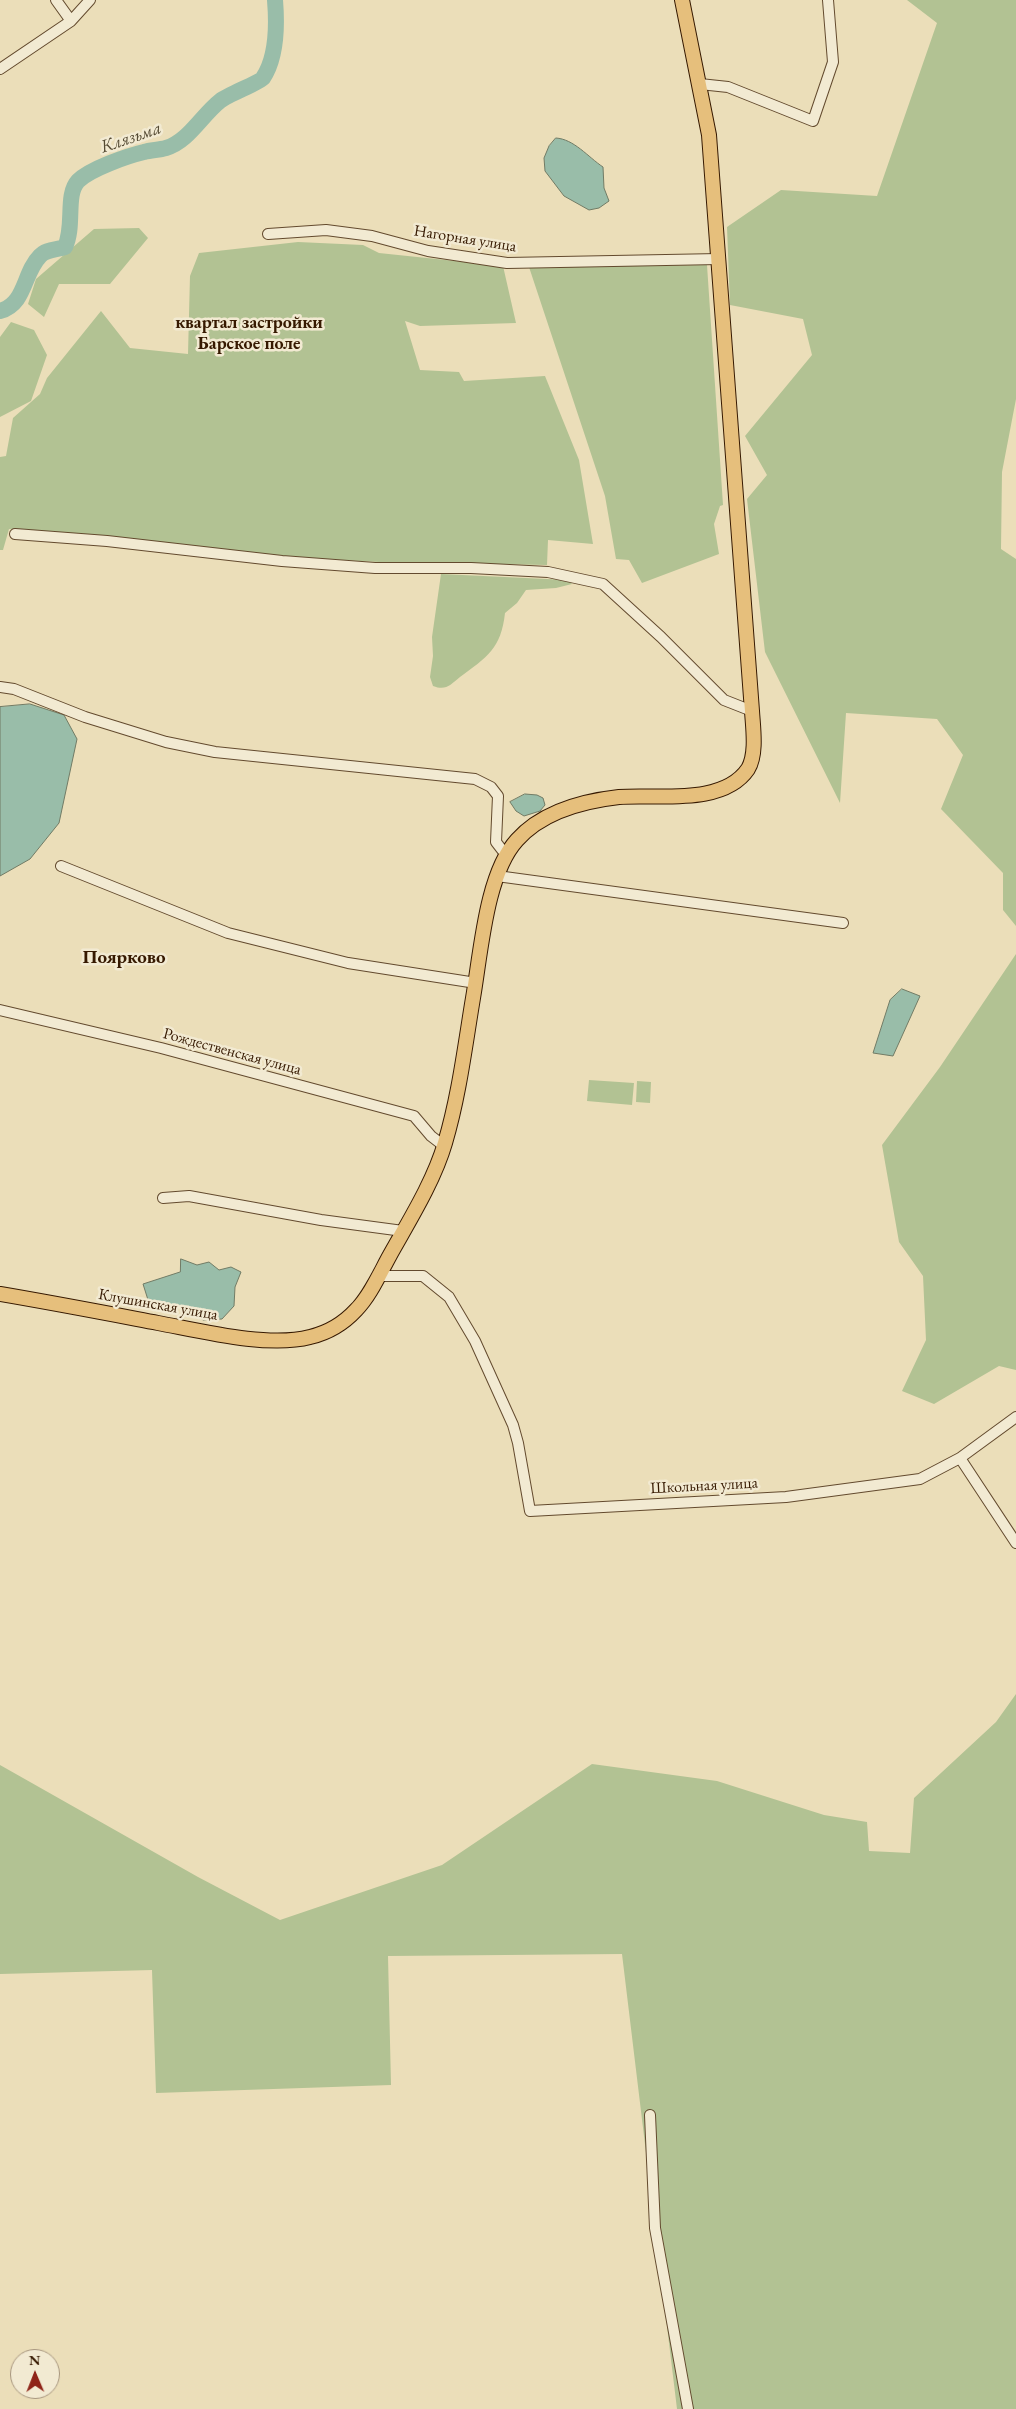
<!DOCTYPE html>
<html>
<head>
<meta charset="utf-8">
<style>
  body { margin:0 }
  #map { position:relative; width:1016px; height:2409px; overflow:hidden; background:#ebdeb9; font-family:"EB Garamond",serif }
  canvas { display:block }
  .north { position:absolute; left:10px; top:2349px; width:50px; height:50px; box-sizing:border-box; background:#f2ead2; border:1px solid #a7967e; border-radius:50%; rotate:359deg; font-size:14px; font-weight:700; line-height:20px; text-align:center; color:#361900 }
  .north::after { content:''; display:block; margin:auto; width:18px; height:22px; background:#8f2418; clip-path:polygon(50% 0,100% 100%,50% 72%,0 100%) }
</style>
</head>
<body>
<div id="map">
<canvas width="1016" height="2409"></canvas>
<div class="north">N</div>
</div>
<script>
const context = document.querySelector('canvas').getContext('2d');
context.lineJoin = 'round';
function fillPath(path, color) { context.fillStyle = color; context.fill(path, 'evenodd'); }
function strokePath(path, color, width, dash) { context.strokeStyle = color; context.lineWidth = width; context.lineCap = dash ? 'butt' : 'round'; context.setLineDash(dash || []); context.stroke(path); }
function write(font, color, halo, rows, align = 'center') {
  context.font = font + ' "EB Garamond",serif'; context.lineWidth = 5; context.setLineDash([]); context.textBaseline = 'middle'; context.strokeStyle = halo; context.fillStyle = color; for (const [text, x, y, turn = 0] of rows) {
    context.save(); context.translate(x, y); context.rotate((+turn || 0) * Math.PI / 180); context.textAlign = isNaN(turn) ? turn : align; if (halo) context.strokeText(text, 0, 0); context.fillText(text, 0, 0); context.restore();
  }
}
fillPath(new Path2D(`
  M907 0H1016V399L1002 472 1001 549 1016 559V926L1003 910V873L941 809 963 755 937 719 846 713 840 803 765 652 747 499 767 475 745 436 812 355 803 319 730 305 727 227 781 190 877 196 937 23Z
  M139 228 148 238 110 284H59L44 317 28 304 36 279 94 229Z
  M298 242 363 245 379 253 503 266 516 323 420 326 405 321 420 370 459 372 464 381 545 376 579 460 593 544 548 540 547 565 379 562 287 557 9 529 3 550H0V457L6 456 13 418 40 394 47 378 101 311 130 348 188 354 190 276 199 253Z
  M707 265 723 505 720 506 714 524 719 554 642 583 629 560 616 559 605 496 529 267Z
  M11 322 34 330 47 355 31 401 0 417V337Z
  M441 574 568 580 572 584 556 588 526 590 517 603 505 613C501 649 487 657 460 677 450 685 446 691 433 686L430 677 433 656 432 637Z
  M1016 954V1370L999 1366 934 1404 902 1391 926 1340 923 1276 899 1242 882 1145 940 1067Z
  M589 1080 634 1083 632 1105 587 1101Z
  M637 1081 651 1082 650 1103 636 1102Z
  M1016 1694V2409H677L622 1954 388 1956 391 2085 156 2093 152 1970 0 1974V1765L198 1877 280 1920 442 1865 592 1764 717 1781 824 1815 867 1822 869 1851 910 1853 914 1798 996 1722Z`), '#b2c293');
const water = new Path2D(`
  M556 138C574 139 588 157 603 167L604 188 609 201 599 208 589 210 564 196 545 171 544 158 549 146Z
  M30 704 64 715 77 739 59 823 30 859 0 876V707Z
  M525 794 537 795 543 798 545 805 540 811 524 816 516 811 510 802Z
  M902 989 920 996 893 1056 873 1053 890 1000Z
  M181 1259 197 1265 209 1262 219 1270 231 1267 241 1272 235 1287 234 1306 222 1319 203 1320 187 1307 149 1303 143 1284 180 1272Z`);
fillPath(water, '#99bda9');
strokePath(water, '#717b65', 1);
strokePath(new Path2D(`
  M0 311C26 304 23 273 40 256 46 249 57 250 65 247 75 226 65 195 78 181 90 169 127 156 144 152 151 150 159 150 166 148 188 142 202 115 220 101 229 94 259 83 263 78 277 57 277 24 275 0`), '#99bda9', 16);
const minor = new Path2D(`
  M56 0 71 21
  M0 69 71 21 90 0
  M700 84 728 87 813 121 833 62 828 0
  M268 234 326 230 372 236 428 251 507 263 719 259
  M15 534 107 541 282 561 375 568H471L548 572 603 584 661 637 724 700 752 711
  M0 687 14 689 85 717 166 742 215 752 475 779 491 787 498 796 496 842 506 855
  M61 866 228 933 348 963 476 983
  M497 876 843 923
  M0 1010 161 1048 414 1116 431 1136 444 1146
  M163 1198 189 1196 321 1220 403 1231
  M379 1276H423L449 1297 475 1341 513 1425 518 1443 530 1511 786 1497 920 1479 960 1458 1016 1417
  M960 1458 1016 1543
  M650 2115 655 2228 688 2409`);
const major = new Path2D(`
  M0 1294C53 1303 105 1313 158 1323 201 1331 268 1348 310 1337 327 1333 344 1323 356 1310 370 1296 380 1273 390 1255 409 1221 434 1181 445 1143 459 1096 465 1046 473 998 481 952 486 874 517 840 542 812 583 801 619 797 657 794 723 806 748 769 757 754 753 728 752 711L709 135 682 0`);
strokePath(minor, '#634a2e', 12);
strokePath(major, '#361900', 16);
strokePath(minor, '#f2ead2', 10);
strokePath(major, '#e6bf7c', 14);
write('16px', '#361900', '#f2ead2', [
  ["Нагорная улица",465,239,9],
  ["Рождественская улица",232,1052,15],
  ["Клушинская улица",158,1305,10],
  ["Школьная улица",704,1486,-3]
]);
write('italic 18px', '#544a33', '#f2ead2', [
  ["Клязьма",131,138,-19]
]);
write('bold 18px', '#361900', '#f2ead2', [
  ["квартал застройки",249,323],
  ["Барское поле",249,344]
]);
write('bold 19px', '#361900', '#f2ead2', [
  ["Поярково",124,958]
]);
</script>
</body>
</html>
